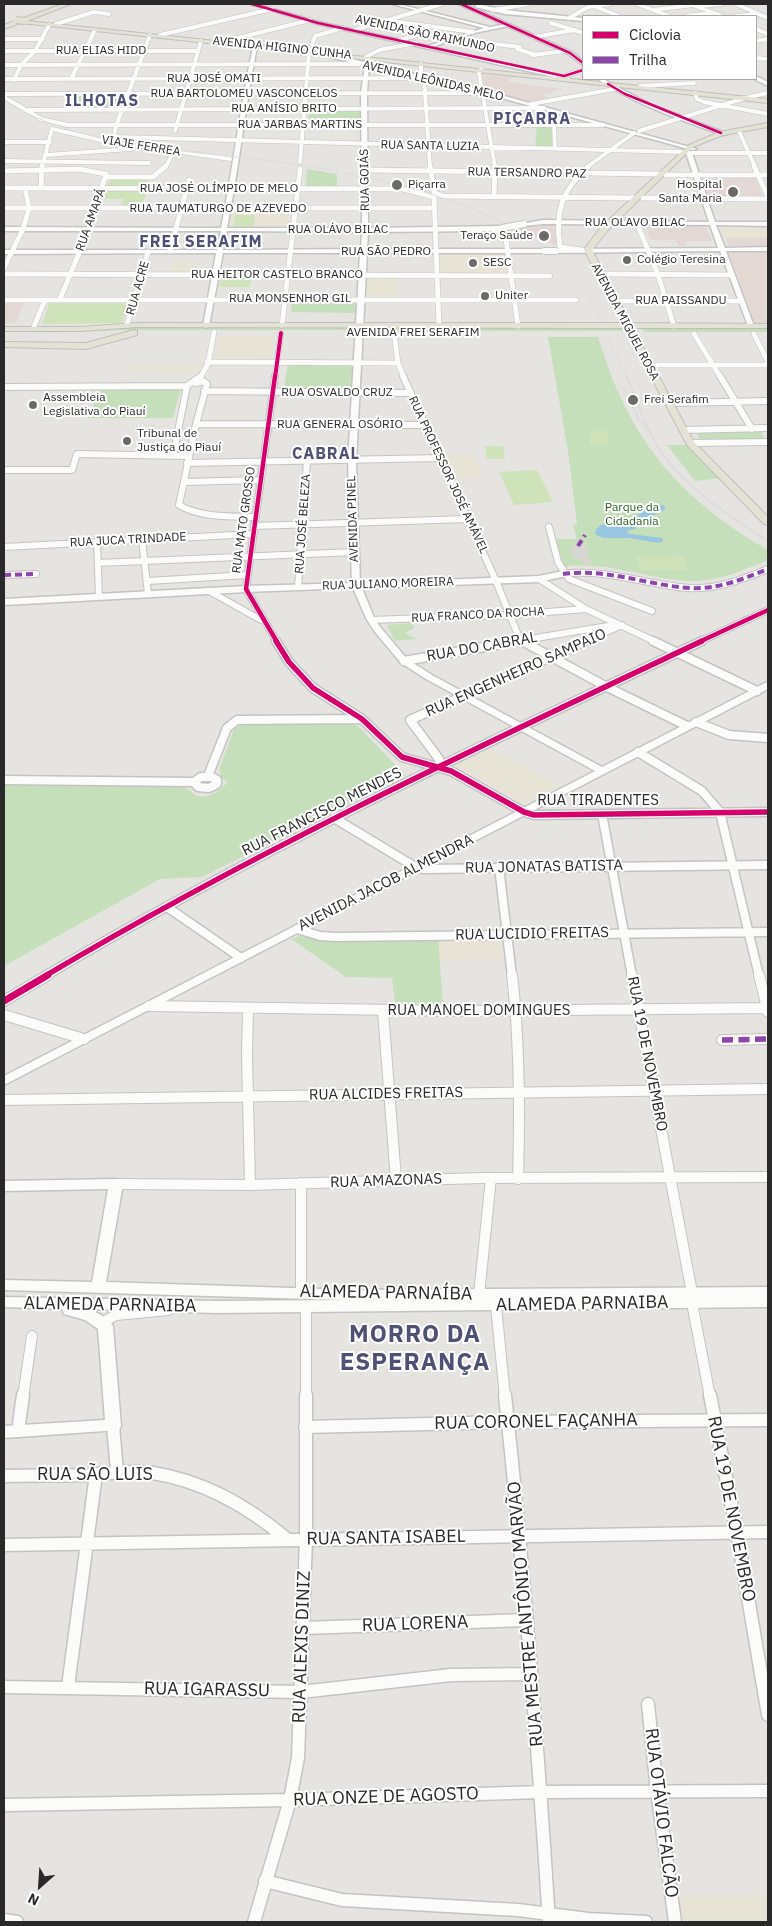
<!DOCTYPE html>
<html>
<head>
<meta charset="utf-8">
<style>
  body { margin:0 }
  #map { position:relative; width:772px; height:1926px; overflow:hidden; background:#e6e4e0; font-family:"IBM Plex Sans",sans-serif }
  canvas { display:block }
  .frame { position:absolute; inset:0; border:5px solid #292929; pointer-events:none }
  .legend { position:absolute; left:582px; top:15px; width:175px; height:65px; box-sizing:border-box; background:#fff; border:1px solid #a9a9a9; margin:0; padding:6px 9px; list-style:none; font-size:15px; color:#292929 }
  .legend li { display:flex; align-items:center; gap:10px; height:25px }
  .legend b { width:25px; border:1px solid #a9a9a9 }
  .north { position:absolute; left:15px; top:1861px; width:50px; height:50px; -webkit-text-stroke:4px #fff; paint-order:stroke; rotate:206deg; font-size:14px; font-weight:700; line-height:20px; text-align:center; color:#292929 }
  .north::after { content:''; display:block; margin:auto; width:18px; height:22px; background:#292929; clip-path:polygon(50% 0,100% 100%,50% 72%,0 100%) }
</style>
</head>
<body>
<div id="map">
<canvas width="772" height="1926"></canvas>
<div class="frame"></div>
<ul class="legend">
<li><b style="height:6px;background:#d6006c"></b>Ciclovia</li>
<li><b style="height:6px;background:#8e44ad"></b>Trilha</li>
</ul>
<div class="north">N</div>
</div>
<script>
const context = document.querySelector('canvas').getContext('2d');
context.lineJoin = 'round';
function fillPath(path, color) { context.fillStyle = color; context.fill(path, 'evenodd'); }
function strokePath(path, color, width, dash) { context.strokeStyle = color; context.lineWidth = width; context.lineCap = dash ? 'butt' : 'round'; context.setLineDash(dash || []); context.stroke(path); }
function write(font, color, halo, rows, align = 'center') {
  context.font = font + ' "IBM Plex Sans",sans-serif'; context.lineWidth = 4; context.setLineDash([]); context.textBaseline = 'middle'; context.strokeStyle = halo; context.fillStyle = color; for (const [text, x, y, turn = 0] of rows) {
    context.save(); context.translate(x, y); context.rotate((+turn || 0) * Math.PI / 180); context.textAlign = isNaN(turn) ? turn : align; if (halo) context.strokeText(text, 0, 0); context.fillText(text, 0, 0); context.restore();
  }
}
fillPath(new Path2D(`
  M231 210H257V214H289V228H228Z
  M720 226H768V238H725Z
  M440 253H505L507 274H441Z
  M173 263H199L196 273H170Z
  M367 276H398V297H366Z
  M220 336H273L271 360H216Z
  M199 361H203L201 374 124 370 127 365H199Z
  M474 454 482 477 457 478 446 456Z
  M490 749 558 786 524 804 456 765Z
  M438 937H504L506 959 439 960Z
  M671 1895 768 1896V1922H677Z`), '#e8e4d5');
fillPath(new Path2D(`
  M479 73 514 76 507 82 562 89 542 95 553 100 534 104 482 90Z
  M700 176H755L763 198 707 197Z
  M533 223H553L559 247 514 227Z
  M645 224 705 225 712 241H685L686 246H679L675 240H651Z
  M726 238H768V246H729Z
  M728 250 768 251V324H755Z
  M25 300 16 323H4V301Z`), '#e4d8d5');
fillPath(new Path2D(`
  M73 95H122L118 108H68Z
  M309 110H361L362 124H309Z
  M537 125H552L553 148 535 147Z
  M307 169 337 174V187H306Z
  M292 301H355V313L291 312Z
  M146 327H356L355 330H125L31 333Z
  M365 327 626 328 628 331H365Z
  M642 328H768V332H644Z
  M548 337H598C603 351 607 366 613 380 644 458 696 509 768 550V560C743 570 718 582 691 581 648 580 608 560 564 567L556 539H577L573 525 577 524 568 451Z
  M288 363 353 364 350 390 284 389Z
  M102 388 181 389 173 418H87Z
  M695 430H757L761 432 764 437 763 439 701 442Z
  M667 445H686L721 478 695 481Z
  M412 623 414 628 405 633 417 639 395 641 387 625Z
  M248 722 344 723 358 726 405 775 202 877 160 879 4 966V785L168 786C175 787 184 786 189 790 191 791 193 794 195 795 207 801 220 790 228 782L220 778V767L234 729Z
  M300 936 314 938 438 937 443 1004 395 1003 392 978 346 977 291 939Z`), '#c5dfbb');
fillPath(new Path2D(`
  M111 178H150L147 187H107Z
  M107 189H148L141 207H121L124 199H103Z
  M235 215H255L253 228H233Z
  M251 276 250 287H219L221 277Z
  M50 301H130L122 323 42 324Z
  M589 431H607L608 445 590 444Z
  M485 446H503L505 459H487Z
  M537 470 553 502 514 505 499 472Z
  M683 556 687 570H640L636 557Z`), '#cee3b9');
fillPath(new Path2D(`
  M586 545 591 565 582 564 581 559H575L569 550 572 549 571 546Z`), '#d8d6d1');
fillPath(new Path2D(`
  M654 504 663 505 666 509 639 522 635 529 626 531 630 534 663 538V541L659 543 629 538H603L595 534 596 529 601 525 638 516 646 505Z`), '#99c6e1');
const minorFar5 = new Path2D(`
  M637 4 669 16
  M690 4 722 16
  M736 4 768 18
  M700 6 722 4
  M596 7 619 16
  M493 10 529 4
  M653 10 693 5
  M686 16 712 13
  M736 16 758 14
  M569 18 588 7 610 4
  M391 21 473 32
  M551 23 583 33
  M56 24 94 12 109 14
  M756 29 768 34
  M354 30 442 4
  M150 35 116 126 114 135 118 137 682 152
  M160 35 272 9
  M533 37 575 30
  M4 39H43
  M451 39 520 47 517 49 536 55
  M400 40 428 32
  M756 41 768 39
  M222 42 310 20
  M4 51H198
  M310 51 315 36 343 28
  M532 55 566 51
  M366 57 379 50 416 43
  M756 58 768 59
  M4 65 363 64
  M481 69 479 73 495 167
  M416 76 421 74V64
  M564 76 583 70
  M424 78 430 167
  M4 79 424 78
  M71 79 95 30
  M14 80 21 65 35 51 49 25
  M640 86 694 83
  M695 93 697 99 704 102 768 114
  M4 94 484 93
  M4 97 41 119 68 125H603
  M749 97 768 93
  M531 104 615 89
  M27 110 544 108
  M554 125 555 149
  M175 131 201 41
  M639 131 745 98
  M739 131 755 167
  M4 142H50
  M689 153H768
  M46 155 131 149
  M4 161 149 163
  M300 162 309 52
  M42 167 52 129 105 141 230 159
  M166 167 173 152
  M587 167 634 133`);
const minorFar4 = new Path2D(`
  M430 166 434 192 442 196 636 198
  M754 166 768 197
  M364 170 659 174
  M4 171 78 169 106 174 89 229 60 299
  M666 175H768
  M106 177H153L166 166
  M4 188 403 189 434 197 439 325
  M41 188 42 166
  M494 197 495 166
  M643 198 768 199
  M4 208H433
  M637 223 658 275 674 326
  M492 229 505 232 518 326
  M582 250 560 247C555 211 561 191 589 166
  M170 251 189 180
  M4 268 23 229 29 208 25 188
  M4 274 550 276
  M606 274 732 275
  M4 300H576
  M621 301H741
  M127 325 148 252
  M282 325 300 169
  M34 326 45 300
  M394 333 398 363 404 378
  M694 334 721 378
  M754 334 768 362
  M207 362 398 363
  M656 365H768
  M200 378 208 364 214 332
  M275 378 281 333`);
const minorFar3 = new Path2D(`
  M275 376 246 589 277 642
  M403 376 496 581 520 640 525 642
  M720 376 752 429
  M196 383 203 381 207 384 196 424 179 505C201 518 230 516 255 517
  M4 387 187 386 201 376
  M204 391 410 393
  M677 403 768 401
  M196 424 424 425
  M683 430 768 428
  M690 443 768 442
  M173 456 187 386
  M187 463 440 458
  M4 470H72L77 454 189 456
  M184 482 260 480
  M254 526 467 519
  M549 527 558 562 569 579 652 611
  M142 539 148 594
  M97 542 99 596
  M4 547 253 534
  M98 563 354 552
  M563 574C607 568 646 585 689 588 717 590 743 579 768 569
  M4 575 36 574
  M539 579 586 609 656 642
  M148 581 247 575
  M298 587 307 461
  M209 591 261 620
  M371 620 509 615 586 609
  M512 642 614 625
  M583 642 622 625
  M699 642 768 610`);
const minorFar2 = new Path2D(`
  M276 641 289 662 313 688 362 719 402 757 451 771 524 812 534 815 768 812
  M522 641 607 687 687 726
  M653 641 757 691
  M404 661 519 641
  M696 722 729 735 768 738
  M638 752 702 791 720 812 759 976
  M440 767 439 759 410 720 586 641
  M208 776 227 728 237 720 362 719
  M201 777H212L217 780V784L209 788 198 787 194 782Z
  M4 780 194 782
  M602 814 632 976
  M334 818 417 868 424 869 768 865
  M499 867 512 976
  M167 907 241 958
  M297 929 320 936 336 937 768 932
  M45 976C257 850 480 746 702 641`);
const minorFar1 = new Path2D(`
  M512 975C520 1043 520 1111 518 1179
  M632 975 692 1293
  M759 975 768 1012
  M4 1001 48 975
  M149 1006 458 1011 768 1008
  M248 1008 247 1055 250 1185
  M383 1011 396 1180
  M4 1015 84 1039
  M722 1040 768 1039
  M4 1100 768 1089
  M301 1183V1293
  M116 1184 250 1185 481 1178 768 1177
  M479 1295 491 1178
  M692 1303 710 1397
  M306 1306V1397
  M496 1306 505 1397
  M105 1326 107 1320 116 1315 168 1310
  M23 1397 32 1336`);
const minor = new Path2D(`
  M505 1395C524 1571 538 1746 549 1922
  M710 1395 737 1533 768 1715
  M113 1426 117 1471
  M305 1427 508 1422 768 1420
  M18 1431 23 1395
  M4 1476C31 1475 58 1476 84 1475 107 1474 130 1470 153 1473 204 1481 249 1507 288 1540
  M4 1545 768 1532
  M304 1628 526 1620
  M4 1687 301 1692 451 1675 530 1674
  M68 1687 96 1474
  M648 1704 657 1791 675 1922
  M4 1805 290 1800 541 1792 768 1791
  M265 1881 342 1900 518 1910 588 1919 646 1922
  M4 1920 17 1922
  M254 1922 290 1800 298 1758 306 1539V1395`);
const tertiary = new Path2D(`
  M250 4H256L319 22 428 46 484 28 392 4H398L490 27 507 24 509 26 474 33 432 47 566 77 563 79 318 24Z
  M255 46 257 47C245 107 239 168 227 228H362L361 93 365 65 367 64 369 65 367 93 368 228 502 226 505 228 492 231 368 232 367 249H544L547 251 544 253H367L356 461 360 583 539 576 563 571 567 574 566 576 539 582 362 588 375 620 381 628 407 659 432 675 602 767 765 683 768 682V689L4 1085V1076L595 771 426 679 401 663 375 632 367 620 353 588 246 592 4 605V599L246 586 352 583 348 461 360 253H223L209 326 206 328 203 326 216 253 4 254V250H217L221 231H4V227L221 228C233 168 240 107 253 47ZM227 231 362 232 361 249 223 250Z
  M606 83H610L652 105 728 134 723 135C683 121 643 107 606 85Z
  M689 151 692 153 715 222H768V226L716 225 725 248 768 247V251H726L754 326 753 327 748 326 720 251 556 253 553 251 556 249 718 248 710 225 543 224 524 226 521 224 543 220 709 222 686 153Z`);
const secondary = new Path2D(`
  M458 4H465L572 52 583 61V65L568 54Z
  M477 4 505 10 583 18V21L505 14 475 7Z
  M318 51 486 91 697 149 692 150 483 93 316 54Z
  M756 76 768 82V86L754 79Z
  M598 79H604L611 84 606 85Z
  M116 1179 121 1181 123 1184 106 1282 353 1290 768 1287V1307L216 1313 87 1309C96 1312 108 1317 113 1326L121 1426 119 1430 4 1438V1426L105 1420 98 1329 85 1320 64 1314 62 1309 4 1307V1297L216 1301 346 1300 4 1290V1280L92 1282 108 1189 4 1191V1181Z`);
const primary = new Path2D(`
  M63 4H71L27 21 554 77 568 76 571 79 768 99V103L21 23 4 29V25Z
  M768 123V127L723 135 693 147 608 230 592 250 631 323 768 324V328H633L694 442 768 517V525L764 524 687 445 625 328 137 327 81 331H4V327H81L137 323H623L584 250 585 248 602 226 689 145 719 132Z
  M134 330 137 331V335L86 349 4 347V342L86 343Z`);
strokePath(minorFar5, '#c4c3c4', 5);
strokePath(minorFar4, '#c4c3c4', 6);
strokePath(minorFar3, '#c4c3c4', 8);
strokePath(minorFar2, '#c4c3c4', 11);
strokePath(minorFar1, '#c4c3c4', 12);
strokePath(minor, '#c4c3c4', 15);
strokePath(tertiary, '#c4c3c4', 3);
strokePath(secondary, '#c4c3c4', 3);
strokePath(primary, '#bfbebd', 2);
strokePath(minorFar5, '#fbfbfa', 4);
strokePath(minorFar4, '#fbfbfa', 5);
strokePath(minorFar3, '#fbfbfa', 6);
strokePath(minorFar2, '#fbfbfa', 8);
strokePath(minorFar1, '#fbfbfa', 10);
strokePath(minor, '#fbfbfa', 12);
fillPath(tertiary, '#fbfbfa');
fillPath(secondary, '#fbfbfa');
fillPath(primary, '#e4e2d5');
strokePath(new Path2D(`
  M4 101C79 146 170 149 255 159 330 168 405 182 475 210 511 225 550 244 576 275 587 289 593 305 601 321
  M608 337 627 378`), '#dddcde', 1);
strokePath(new Path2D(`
  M626 376C637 400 646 428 660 450 682 485 733 519 768 541
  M624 388 638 418 649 431`), '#dddcde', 2);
const tertiaryBridge = new Path2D(`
  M502 228 524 224
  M544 251H556`);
const primaryBridge = new Path2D(`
  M16 20 25 21`);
strokePath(tertiaryBridge, '#c4c3c4', 8, []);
strokePath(primaryBridge, '#bfbebd', 8, []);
strokePath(tertiaryBridge, '#fbfbfa', 6);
strokePath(primaryBridge, '#e4e2d5', 6);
strokePath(new Path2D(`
  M578 546 585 535
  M563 574C607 568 646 585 689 588 717 590 743 579 768 569
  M4 575 36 574`), '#8e44ad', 4, [7, 4]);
strokePath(new Path2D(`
  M722 1040 768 1039`), '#8e44ad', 5.5, [11, 5.5]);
strokePath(new Path2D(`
  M252 4 318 23 564 76 583 70
  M461 4 570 53 583 63
  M608 84 625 94 721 133`), '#d6006c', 2.5);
strokePath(new Path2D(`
  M275 378 281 333`), '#d6006c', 4);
strokePath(new Path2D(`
  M275 376 246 589 277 642
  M699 642 768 610`), '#d6006c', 4.5);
strokePath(new Path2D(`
  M276 641 289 662 313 688 362 719 402 757 451 771 524 812 534 815 768 812
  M45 976C257 850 480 746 702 641`), '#d6006c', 5.5);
strokePath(new Path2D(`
  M4 1001 48 975`), '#d6006c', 7);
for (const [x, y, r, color] of [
  [397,185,6,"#6b6a69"],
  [733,192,6,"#6b6a69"],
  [544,236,6,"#6b6a69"],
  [627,260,5,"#6b6a69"],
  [473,263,5,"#6b6a69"],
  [485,296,5,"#6b6a69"],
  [633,400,6,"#6b6a69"],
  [33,405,5,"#6b6a69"],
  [127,441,5,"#6b6a69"]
]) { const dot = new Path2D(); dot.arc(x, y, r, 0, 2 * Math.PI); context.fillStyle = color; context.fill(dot); strokePath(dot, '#fff', 2); }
write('12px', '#292929', '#fff', [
  ["AVENIDA SÃO RAIMUNDO",425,34,12],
  ["AVENIDA HIGINO CUNHA",282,48,6],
  ["RUA ELIAS HIDD",101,51],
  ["RUA JOSÉ OMATI",214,79],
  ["AVENIDA LEÔNIDAS MELO",433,81,13],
  ["RUA BARTOLOMEU VASCONCELOS",244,94],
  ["RUA ANÍSIO BRITO",284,109],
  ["RUA JARBAS MARTINS",300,125],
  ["VIAJE FERREA",141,146,9],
  ["RUA SANTA LUZIA",430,146,1],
  ["RUA TERSANDRO PAZ",527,173,1],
  ["RUA GOIÁS",365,180,-91],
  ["RUA JOSÉ OLÍMPIO DE MELO",219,189],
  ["RUA TAUMATURGO DE AZEVEDO",218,209],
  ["RUA AMAPÁ",91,220,-70],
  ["RUA OLAVO BILAC",635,223],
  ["RUA OLÁVO BILAC",338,230],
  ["RUA SÃO PEDRO",386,252],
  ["RUA HEITOR CASTELO BRANCO",277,275],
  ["RUA ACRE",138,288,-74],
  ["RUA MONSENHOR GIL",290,299],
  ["RUA PAISSANDU",681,301],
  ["AVENIDA MIGUEL ROSA",625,322,62],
  ["AVENIDA FREI SERAFIM",413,333],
  ["RUA OSVALDO CRUZ",337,393],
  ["RUA GENERAL OSÓRIO",340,425],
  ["RUA PROFESSOR JOSÉ AMÁVEL",448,475,65],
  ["AVENIDA PINEL",353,519,-92],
  ["RUA MATO GROSSO",244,520,-82],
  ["RUA JOSÉ BELEZA",303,524,-86],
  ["RUA JUCA TRINDADE",128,540,-3],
  ["RUA JULIANO MOREIRA",388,584,-2],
  ["RUA FRANCO DA ROCHA",478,615,-3]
]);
write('12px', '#292929', '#fff', [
  ["Piçarra",408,185],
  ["Hospital",722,185,"right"],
  ["Santa Maria",722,199,"right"],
  ["Teraço Saúde",533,236,"right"],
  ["Colégio Teresina",637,260],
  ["SESC",483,263],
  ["Uniter",495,296],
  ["Assembleia",43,398],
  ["Legislativa do Piauí",43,412],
  ["Frei Serafim",644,400],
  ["Tribunal de",137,434],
  ["Justiça do Piauí",137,448]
], 'left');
write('12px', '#255e20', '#fff', [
  ["Parque da",632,508],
  ["Cidadania",632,522]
]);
write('15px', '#292929', '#fff', [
  ["RUA DO CABRAL",482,647,-10],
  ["RUA ENGENHEIRO SAMPAIO",516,673,-24],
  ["RUA TIRADENTES",598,801],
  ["RUA FRANCISCO MENDES",322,812,-27],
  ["RUA JONATAS BATISTA",544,867,-1],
  ["AVENIDA JACOB ALMENDRA",386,883,-27],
  ["RUA LUCIDIO FREITAS",532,934,-1],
  ["RUA MANOEL DOMINGUES",479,1011],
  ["RUA 19 DE NOVEMBRO",647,1054,79],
  ["RUA ALCIDES FREITAS",386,1094,-1],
  ["RUA AMAZONAS",386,1181,-2]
]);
context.letterSpacing = '1px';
write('bold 16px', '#4e5074', '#fff', [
  ["ILHOTAS",102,101],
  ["PIÇARRA",532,119],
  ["FREI SERAFIM",201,242],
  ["CABRAL",326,454]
]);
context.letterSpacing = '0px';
write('18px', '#292929', '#fff', [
  ["ALAMEDA PARNAÍBA",386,1293,1],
  ["ALAMEDA PARNAIBA",582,1304,-1],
  ["ALAMEDA PARNAIBA",110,1305,1],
  ["RUA CORONEL FAÇANHA",536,1422,-1],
  ["RUA SÃO LUIS",95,1475],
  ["RUA 19 DE NOVEMBRO",731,1509,79],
  ["RUA SANTA ISABEL",386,1538,-1],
  ["RUA MESTRE ANTÔNIO MARVÃO",526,1614,-95],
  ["RUA LORENA",415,1624,-2],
  ["RUA ALEXIS DINIZ",302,1647,-88],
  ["RUA IGARASSU",207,1690,1],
  ["RUA ONZE DE AGOSTO",386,1797,-2],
  ["RUA OTÁVIO FALCÃO",661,1813,83]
]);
context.letterSpacing = '1px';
write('bold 24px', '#4e5074', '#fff', [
  ["MORRO DA",415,1335],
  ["ESPERANÇA",415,1363]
]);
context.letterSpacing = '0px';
</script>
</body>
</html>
